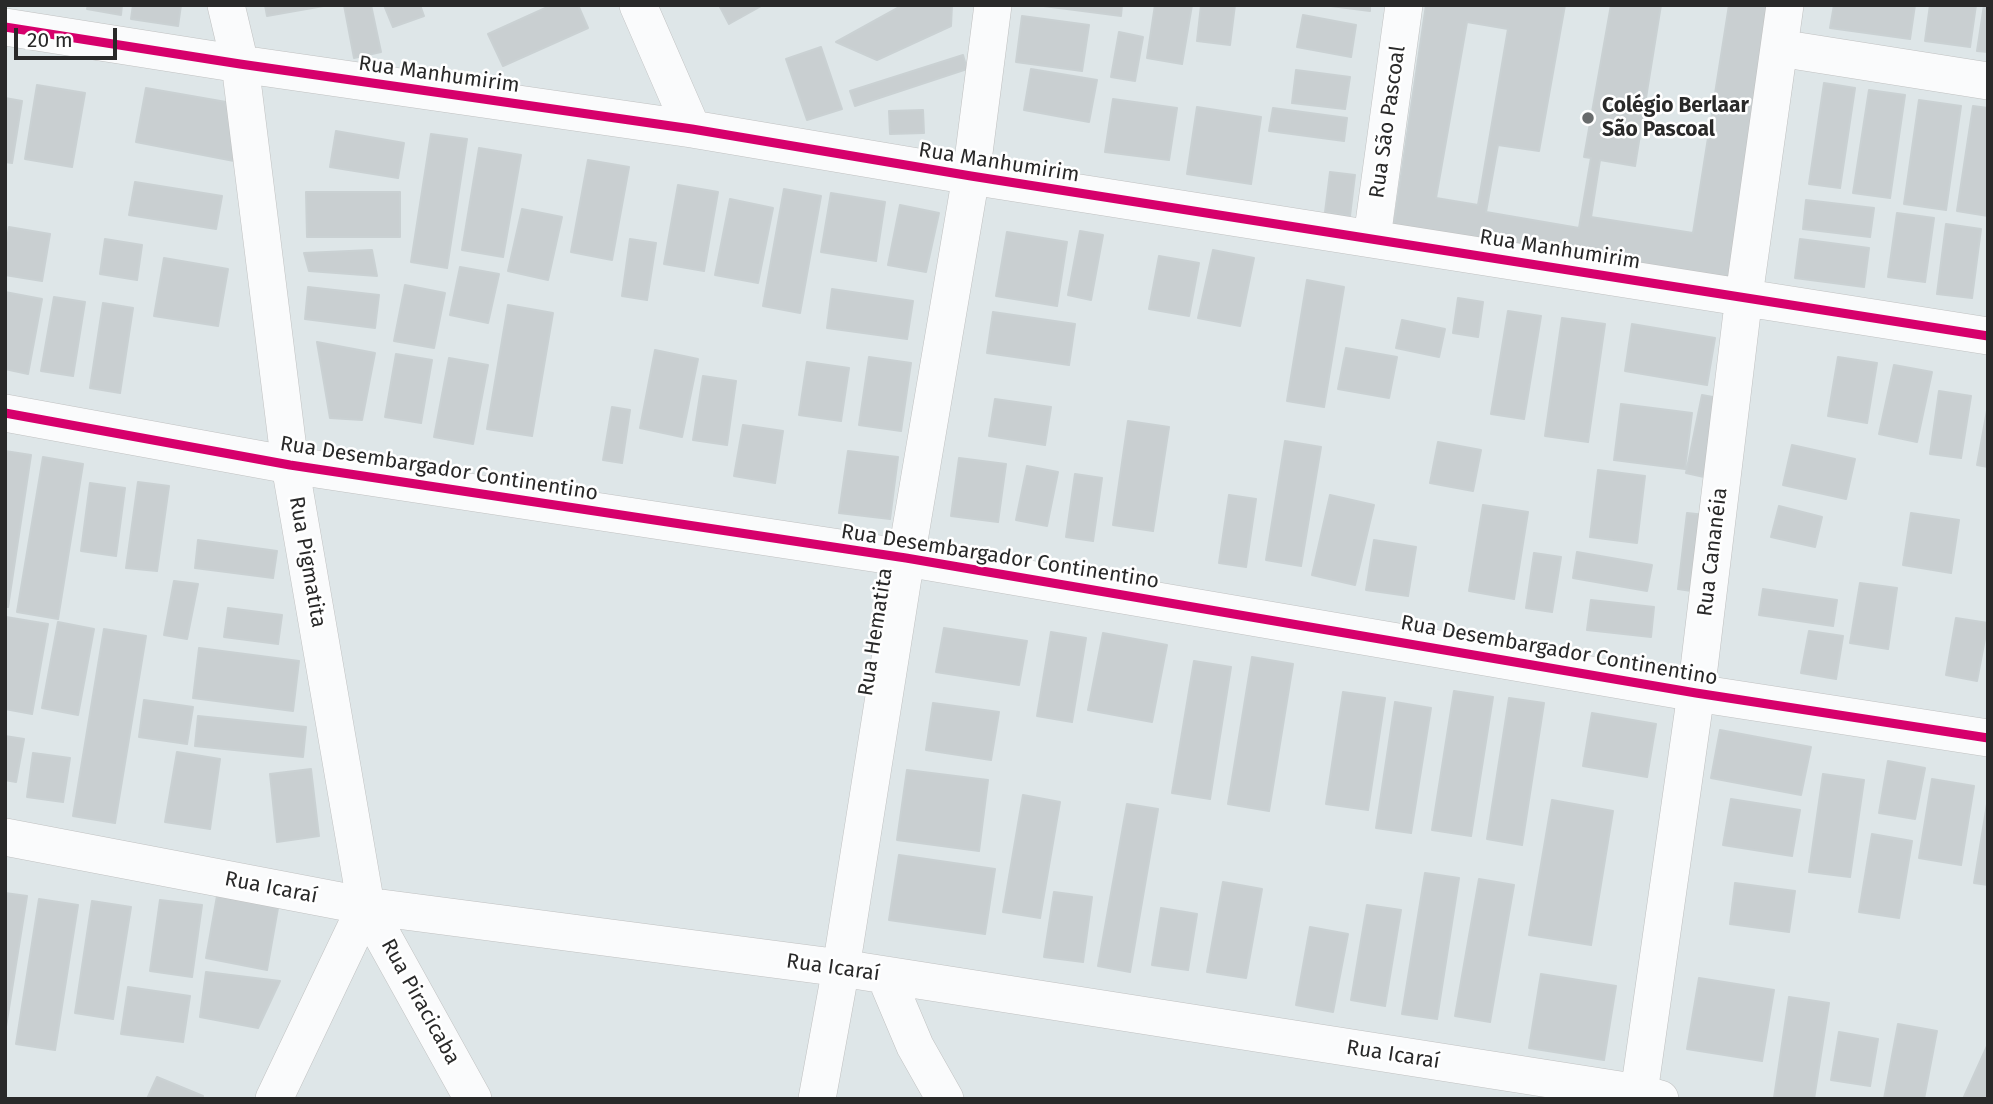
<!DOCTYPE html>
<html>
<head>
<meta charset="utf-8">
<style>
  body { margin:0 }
  #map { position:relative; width:1993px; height:1104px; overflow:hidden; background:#dee6e8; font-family:"Fira Sans",sans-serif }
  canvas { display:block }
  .frame { position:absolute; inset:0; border:7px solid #292929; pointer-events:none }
  .scale { position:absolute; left:14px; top:28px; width:103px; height:32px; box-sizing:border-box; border:4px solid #292929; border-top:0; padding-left:9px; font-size:21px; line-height:24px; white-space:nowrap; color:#292929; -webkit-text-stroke:5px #fff; paint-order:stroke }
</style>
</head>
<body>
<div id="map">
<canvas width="1993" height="1104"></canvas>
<div class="frame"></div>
<div class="scale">20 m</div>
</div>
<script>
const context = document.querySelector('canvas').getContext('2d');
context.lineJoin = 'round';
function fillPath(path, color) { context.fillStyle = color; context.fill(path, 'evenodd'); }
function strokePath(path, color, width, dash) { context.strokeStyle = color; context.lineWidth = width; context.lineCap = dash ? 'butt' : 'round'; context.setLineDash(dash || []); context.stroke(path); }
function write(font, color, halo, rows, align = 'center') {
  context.font = font + ' "Fira Sans",sans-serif'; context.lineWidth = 5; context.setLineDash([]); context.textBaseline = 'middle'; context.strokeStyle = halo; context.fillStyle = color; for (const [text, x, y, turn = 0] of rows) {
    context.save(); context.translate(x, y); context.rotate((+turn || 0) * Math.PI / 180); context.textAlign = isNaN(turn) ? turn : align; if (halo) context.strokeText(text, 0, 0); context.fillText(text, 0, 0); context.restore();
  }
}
const building = new Path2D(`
  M88 5H122L121 15 87 9Z
  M133 5H181L178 26 131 19Z
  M265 5H329L267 16Z
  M344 5H371L381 52 354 58Z
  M384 5H420L424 16 393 27Z
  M552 5H578L588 28 503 66 488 34Z
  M719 5H763L729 24Z
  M903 5H952L951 26 877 60 836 42Z
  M1036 5H1122L1121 16Z
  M1155 5H1192L1182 64 1147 58Z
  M1201 5H1235L1230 45 1197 41Z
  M1323 5H1370V11Z
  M1426 5H1783L1742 291 1393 231Z
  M1565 5H1611L1584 157 1591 158 1579 228 1486 212 1498 145 1539 151Z
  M1661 5H1729L1693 233 1591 217 1600 160 1635 166Z
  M1834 5H1915L1910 39 1830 28Z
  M1930 5H1976L1970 47 1925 41Z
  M1984 5H1988V52L1977 51Z
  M1303 15 1356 25 1351 57 1297 47Z
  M1022 16 1089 25 1082 71 1016 62Z
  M1467 22 1508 29 1478 205 1436 198Z
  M1119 32 1143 37 1135 81 1111 77Z
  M821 47 842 109 807 120 786 59Z
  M963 55 967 69 855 106 850 91Z
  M1031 69 1097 80 1089 122 1024 110Z
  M1296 70 1350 77 1345 109 1292 103Z
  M1824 83 1855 88 1840 188 1809 184Z
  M37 85 85 93 72 167 25 159Z
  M146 88 226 102 234 161 136 142Z
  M1869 90 1905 95 1890 198 1853 193Z
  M5 98 22 101 12 163 5 162Z
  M1113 99 1177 108 1169 160 1105 152Z
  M1919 100 1961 106 1946 210 1904 204Z
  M1973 106 1988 108V216L1957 211Z
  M1197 107 1261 117 1251 184 1187 174Z
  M1273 108 1347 118 1344 141 1269 131Z
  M923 110 924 133 890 134 889 111Z
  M336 131 404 143 398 178 330 167Z
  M431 134 467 139 447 268 411 262Z
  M479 148 521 155 503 257 462 250Z
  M588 160 629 167 612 260 571 252Z
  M1330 172 1355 175 1350 216 1325 212Z
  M135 182 222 196 216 229 129 215Z
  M678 185 718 192 704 271 664 264Z
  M784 189 821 196 800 313 763 306Z
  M306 192H400V237H307Z
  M831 193 885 202 876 261 821 252Z
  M730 199 773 208 758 283 715 275Z
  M1806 200 1874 208 1870 237 1803 229Z
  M900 205 939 213 926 272 888 265Z
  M522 209 562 217 548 280 508 271Z
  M1897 213 1934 218 1925 282 1888 277Z
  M1946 224 1981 229 1972 298 1937 294Z
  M9 227 50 234 42 281 5 275V249Z
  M1080 231 1103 235 1091 300 1068 295Z
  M1007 232 1067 242 1057 306 996 296Z
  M105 239 142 245 137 280 100 274Z
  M630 239 656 243 647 300 622 296Z
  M1800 239 1869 248 1864 287 1795 278Z
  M372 250 377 276 309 271 304 253Z
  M1213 250 1254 258 1240 326 1198 318Z
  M1159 256 1199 263 1189 316 1149 309Z
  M164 258 228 269 218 326 154 316Z
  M460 267 499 274 488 323 450 315Z
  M1307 280 1344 287 1324 407 1287 401Z
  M405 285 445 293 434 348 394 341Z
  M308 287 379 295 375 328 305 319Z
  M832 289 913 301 907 339 827 328Z
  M5 292 42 299 28 374 5 369Z
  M54 297 85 302 73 376 41 371Z
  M1458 298 1483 302 1478 337 1453 333Z
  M103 303 133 308 120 393 90 388Z
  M508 305 553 313 532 436 487 429Z
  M1508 311 1541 316 1524 419 1491 414Z
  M993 312 1075 324 1069 365 987 353Z
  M1562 318 1605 324 1588 442 1545 436Z
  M1402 320 1445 329 1439 357 1396 348Z
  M1632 324 1715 338 1707 385 1625 371Z
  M317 342 375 353 362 420 330 418Z
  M1346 348 1397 357 1389 398 1338 389Z
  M655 350 698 359 682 437 640 428Z
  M396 354 432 360 421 423 385 417Z
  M869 357 911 363 901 431 859 425Z
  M1838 357 1877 363 1867 423 1828 416Z
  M449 358 488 365 473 444 434 437Z
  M807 362 849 368 841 421 799 415Z
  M1894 365 1932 372 1917 442 1879 434Z
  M703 376 736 381 727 445 693 440Z
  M1939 391 1971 396 1961 458 1930 454Z
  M1702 395 1729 400 1713 479 1686 473Z
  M995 399 1051 407 1045 445 989 436Z
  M1621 404 1692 413 1685 469 1614 460Z
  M1988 405V467L1977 465Z
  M612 407 630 410 622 463 603 460Z
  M1128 421 1169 427 1153 531 1113 525Z
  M743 425 783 431 775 483 734 476Z
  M1285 441 1321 447 1301 566 1266 560Z
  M1438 442 1481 450 1473 491 1430 483Z
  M1792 445 1855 459 1846 499 1783 485Z
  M5 451 31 455 8 607 5 606Z
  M848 451 898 457 890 519 839 513Z
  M43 457 83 464 58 619 17 612Z
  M959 458 1006 464 998 522 951 516Z
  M1027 466 1058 472 1047 526 1016 520Z
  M1598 470 1645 476 1637 543 1590 537Z
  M1075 474 1102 478 1093 541 1066 537Z
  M138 482 169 486 157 571 126 568Z
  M90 483 125 488 116 556 81 551Z
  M1229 495 1256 499 1246 567 1219 563Z
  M1330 495 1374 505 1355 585 1312 575Z
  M1483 505 1528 512 1514 599 1469 591Z
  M1779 506 1822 517 1815 547 1771 537Z
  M1687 513 1715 516 1705 593 1678 589Z
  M1911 513 1959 520 1951 573 1903 565Z
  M198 540 277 551 273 578 195 568Z
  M1374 540 1416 547 1408 596 1366 590Z
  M1577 552 1652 565 1647 591 1573 578Z
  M1534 553 1561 557 1552 612 1526 608Z
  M174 581 198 584 187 639 164 635Z
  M1860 583 1897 588 1888 649 1850 643Z
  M1763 589 1837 600 1833 626 1759 615Z
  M1591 600 1654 607 1651 637 1587 630Z
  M228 608 282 615 278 644 224 637Z
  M6 617 48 624 32 714 5 709Z
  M1956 618 1988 623 1977 681 1946 675Z
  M58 622 94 629 78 715 42 708Z
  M944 628 1027 641 1019 685 936 672Z
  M104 629 146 636 115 823 73 816Z
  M1809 631 1843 636 1836 679 1801 673Z
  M1051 632 1086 638 1072 722 1037 716Z
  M1103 633 1167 645 1152 722 1088 710Z
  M199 648 299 661 293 711 193 698Z
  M1252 657 1293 664 1269 811 1228 804Z
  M1194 661 1231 667 1210 799 1172 793Z
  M1454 691 1493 697 1471 836 1432 830Z
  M1343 692 1385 698 1368 810 1326 804Z
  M1509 698 1544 703 1522 845 1487 839Z
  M144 700 193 707 187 744 139 737Z
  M1395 702 1431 708 1411 833 1376 828Z
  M933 703 999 712 991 760 926 750Z
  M1592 713 1656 724 1647 777 1583 766Z
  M198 716 306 727 303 757 195 746Z
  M1720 730 1811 747 1801 795 1711 778Z
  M5 736 24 739 16 782 5 780Z
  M177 752 220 759 210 829 165 822Z
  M33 753 70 758 63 802 27 797Z
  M1888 761 1925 768 1915 819 1879 813Z
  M311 769 319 836 277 842 270 774Z
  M907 770 988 780 979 851 897 840Z
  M1823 774 1864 780 1850 877 1809 872Z
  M1932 779 1974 786 1961 865 1919 858Z
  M1023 795 1060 802 1040 918 1003 912Z
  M1988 798V885L1974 883Z
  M1731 799 1800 810 1792 856 1723 845Z
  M1552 800 1613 811 1591 945 1529 935Z
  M1127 804 1158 809 1130 972 1098 966Z
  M1872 834 1912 841 1899 918 1859 912Z
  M899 855 995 869 985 934 889 920Z
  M1425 873 1459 878 1437 1019 1402 1014Z
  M1479 879 1514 885 1490 1022 1455 1016Z
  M1223 882 1262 889 1246 978 1207 972Z
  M1735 883 1795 891 1789 932 1730 924Z
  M1054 892 1092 897 1083 962 1044 957Z
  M5 893 27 896 5 1033Z
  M217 896 278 908 267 970 206 958Z
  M39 899 78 905 55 1050 16 1044Z
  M160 900 202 905 192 977 150 971Z
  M92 901 131 907 113 1019 75 1013Z
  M1367 905 1401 910 1385 1006 1351 1000Z
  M1161 908 1197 914 1188 970 1152 965Z
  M1310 927 1348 934 1333 1012 1296 1005Z
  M206 972 280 981 258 1028 200 1017Z
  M1541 974 1616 986 1604 1060 1529 1048Z
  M1699 978 1774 990 1762 1061 1687 1049Z
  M128 987 190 996 183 1042 121 1034Z
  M1789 997 1829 1003 1814 1099 1774 1098Z
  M1898 1024 1937 1031 1924 1099H1884Z
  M1839 1032 1878 1039 1870 1086 1831 1080Z
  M1988 1044V1099H1963Z
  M157 1077 203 1096 202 1099H147Z`);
fillPath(building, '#c9cfd1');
strokePath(building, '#cad1d3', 2);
const street = new Path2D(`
  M226 5 240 64 290 465 366 906 274 1099
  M638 5 692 129
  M5 27 240 64 692 129 971 176 1988 336
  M1779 48 1988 81
  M1372 238 1404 5
  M5 413 290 465 906 558 1696 693 1988 738
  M5 837 366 906 841 968 1639 1093 1660 1099
  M366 906 473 1099
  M885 975 915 1046 945 1099
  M817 1099 841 968 906 558 971 176 993 5
  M1636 1099 1639 1093 1696 693 1744 296 1785 5`);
strokePath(street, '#c0c1c1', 38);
strokePath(street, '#fafbfc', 37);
strokePath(new Path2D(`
  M5 27 240 64 692 129 971 176 1988 336
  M5 413 290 465 906 558 1696 693 1988 738`), '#d6006c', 9);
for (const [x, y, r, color] of [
  [1588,118,7,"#686b6c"]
]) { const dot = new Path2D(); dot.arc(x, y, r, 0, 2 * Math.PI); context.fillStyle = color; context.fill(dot); strokePath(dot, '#fff', 2.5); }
write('21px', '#292929', '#fff', [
  ["Rua Manhumirim",439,75,8],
  ["Rua São Pascoal",1388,122,-82],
  ["Rua Manhumirim",999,163,9],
  ["Rua Manhumirim",1560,250,9],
  ["Rua Desembargador Continentino",439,469,9],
  ["Rua Cananéia",1713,552,-83],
  ["Rua Desembargador Continentino",1000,557,9],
  ["Rua Pigmatita",307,562,80],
  ["Rua Hematita",876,632,-81],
  ["Rua Desembargador Continentino",1559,651,10],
  ["Rua Icaraí",271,888,11],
  ["Rua Icaraí",833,968,8],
  ["Rua Piracicaba",420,1002,61],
  ["Rua Icaraí",1393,1055,9]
]);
write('bold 21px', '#292929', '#fff', [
  ["Colégio Berlaar",1602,106],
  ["São Pascoal",1602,130]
], 'left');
</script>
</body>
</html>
